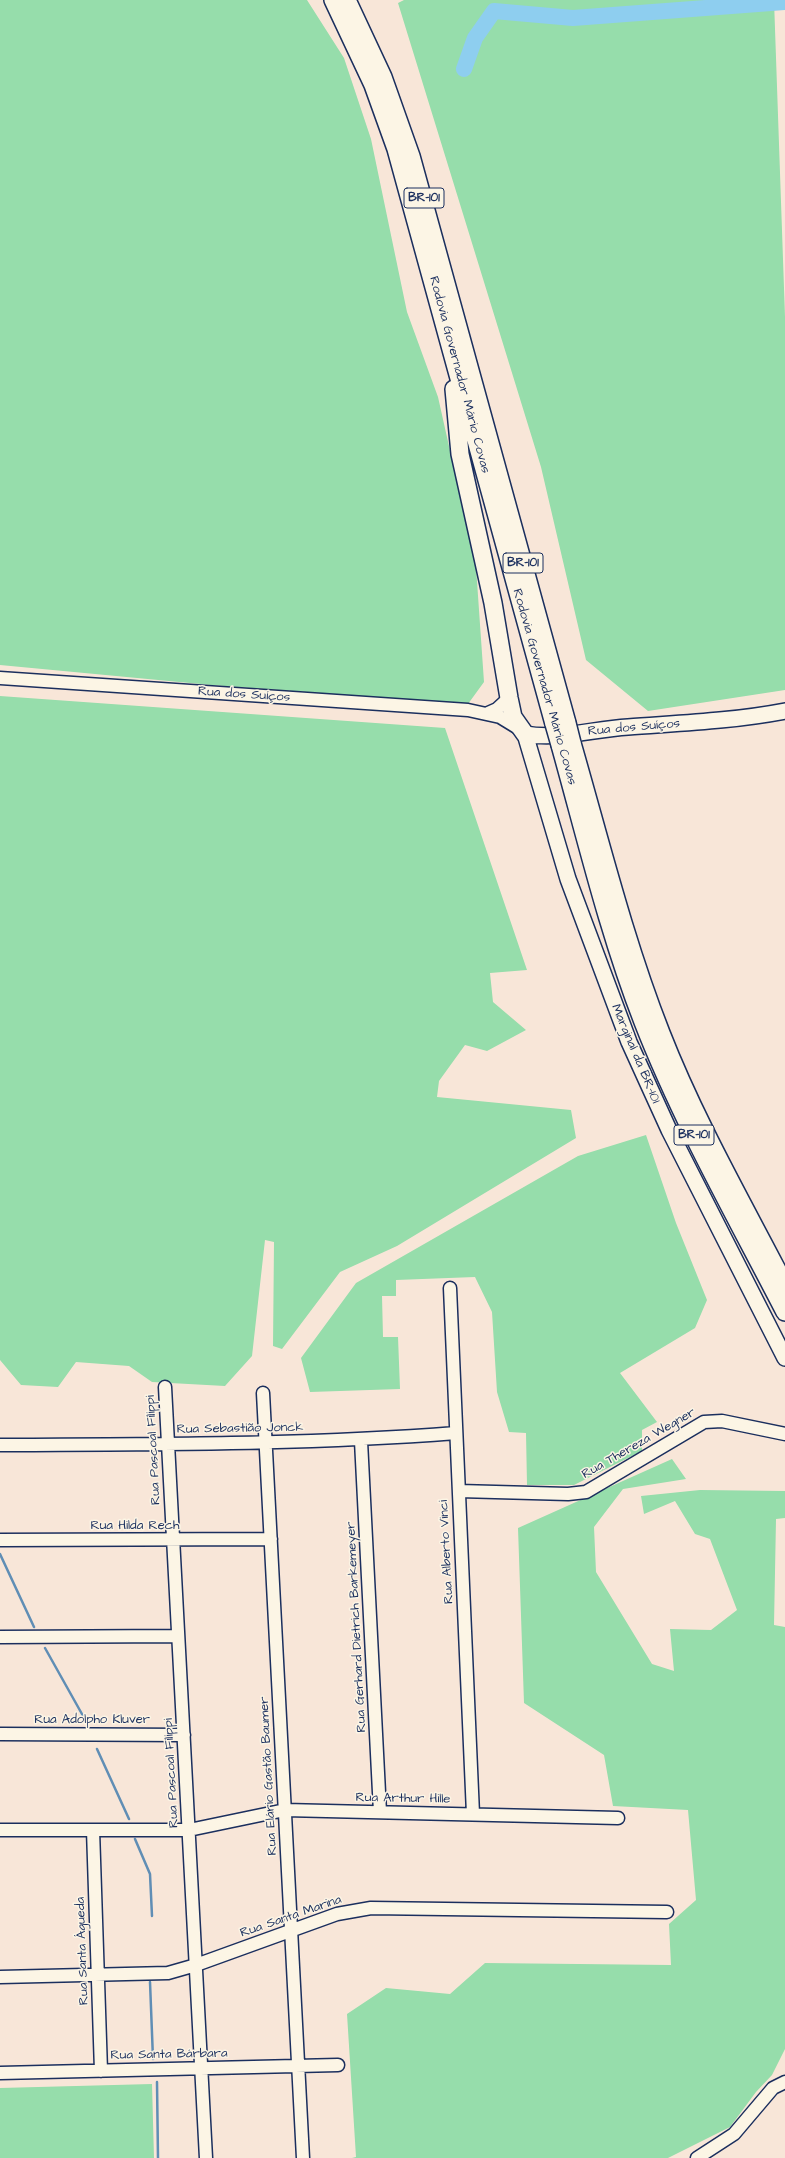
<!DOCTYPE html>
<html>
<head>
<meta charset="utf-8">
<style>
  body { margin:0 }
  canvas { display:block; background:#f8e6d8 }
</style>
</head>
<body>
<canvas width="785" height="2158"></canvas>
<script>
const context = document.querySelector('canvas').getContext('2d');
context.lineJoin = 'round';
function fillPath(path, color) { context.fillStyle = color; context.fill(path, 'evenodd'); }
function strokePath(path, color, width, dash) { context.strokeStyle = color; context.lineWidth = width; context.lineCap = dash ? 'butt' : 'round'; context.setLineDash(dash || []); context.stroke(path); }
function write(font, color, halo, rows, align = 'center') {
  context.font = font + ' "Architects Daughter",sans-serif'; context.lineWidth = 3; context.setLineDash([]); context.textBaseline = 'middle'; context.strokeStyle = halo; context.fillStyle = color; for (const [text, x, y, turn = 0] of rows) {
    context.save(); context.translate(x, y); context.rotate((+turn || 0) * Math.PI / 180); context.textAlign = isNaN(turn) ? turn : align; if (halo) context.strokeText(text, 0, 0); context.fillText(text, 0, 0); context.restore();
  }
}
fillPath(new Path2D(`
  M0 0H307L344 58 371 139 407 312 438 397 476 567 484 682 468 704 211 685 0 665Z
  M404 0H774L785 317V690L648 711 586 660 541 467 398 3Z
  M0 696 445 728 527 970 490 973 493 1002 526 1030 487 1051 465 1045 439 1081 437 1097 571 1110 576 1138 397 1246 340 1272 282 1349 273 1346 274 1242 265 1240 252 1356 225 1386 152 1382 129 1366 76 1362 58 1387 21 1385 0 1360Z
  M646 1135 676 1223 707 1300 695 1328 620 1373 657 1422 642 1430V1451L574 1485H527L526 1433 509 1432 497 1392 492 1312 475 1277 396 1280V1296H382L383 1337H398L400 1389 310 1392 301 1358 356 1283 578 1156Z
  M672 1459 686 1479 623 1489 594 1527 596 1572 652 1664 674 1671 670 1629 711 1630 737 1610 710 1539 695 1534 675 1501 644 1514 641 1496 700 1490 785 1491V1518L776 1519 774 1625 785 1627V2049L772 2075 756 2092 730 2127 668 2158H352L356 2157 347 2014 386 1988 450 1994 485 1963 671 1965 669 1924 696 1900 688 1810 613 1806 604 1755 524 1703 518 1528Z
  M152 2084 154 2158H0V2088Z`), '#96ddab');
strokePath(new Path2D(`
  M0 1554 34 1627
  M45 1648 87 1723
  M97 1749 129 1819
  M135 1839 150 1874 152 1916
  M150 1982 153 2059
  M157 2082 158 2158`), '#608eb5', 2.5);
strokePath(new Path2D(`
  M464 69 475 38 494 11 573 18 785 2`), '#8eceef', 16);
const minor = new Path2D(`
  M0 678 468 710 500 717 518 728
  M488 713 497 709 509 698
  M450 1288 473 1814
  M165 1387 206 2158
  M263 1393 303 2158
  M361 1441 380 1812
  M0 1445C152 1444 304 1445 456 1433
  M459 1491 568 1494 586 1492 704 1422 722 1421 785 1434
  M0 1540 271 1539
  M0 1637 178 1636
  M0 1734 184 1735
  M0 1830H189L285 1810 618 1818
  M93 1830 101 2071
  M0 1977 168 1973 196 1965 337 1914 371 1908 667 1912
  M0 2073 338 2065
  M697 2158 734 2134 773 2088 785 2082`);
const major = new Path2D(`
  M785 711C733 721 680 723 628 727 593 729 559 740 525 734L568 879 629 1042 669 1130 785 1358`);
const highway = new Path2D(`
  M333 0 373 85 396 149 554 724
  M347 0 383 77 411 156 567 723
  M454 389 460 454 493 603 509 698 513 717 525 734
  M572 743C600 840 624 939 661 1033 695 1120 742 1202 785 1285
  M560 745C586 838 608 932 643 1022 682 1122 736 1217 785 1312`);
strokePath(minor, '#1b2f5e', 15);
strokePath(major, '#1b2f5e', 18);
strokePath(highway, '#1b2f5e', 20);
strokePath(minor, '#fcf5e5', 12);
strokePath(major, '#fcf5e5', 15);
strokePath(highway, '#fcf5e5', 17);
const highwayBridge = new Path2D(`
  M567 723 572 743
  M554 724 560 745`);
strokePath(highwayBridge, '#1b2f5e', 20, []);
strokePath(highwayBridge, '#fcf5e5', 17);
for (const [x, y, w] of [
  [424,198,40],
  [523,563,40],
  [694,1135,40]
]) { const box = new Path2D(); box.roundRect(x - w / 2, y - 10, w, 20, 3); context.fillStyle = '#fcf5e5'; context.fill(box); strokePath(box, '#1b2f5e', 1); }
write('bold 12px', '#1b2f5e', null, [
  ["BR-101",424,198],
  ["BR-101",523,563],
  ["BR-101",694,1135]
]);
write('13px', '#1b2f5e', '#fcf5e5', [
  ["Rodovia Governador Mário Covas",459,375,75],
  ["Rodovia Governador Mário Covas",544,687,74],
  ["Rua dos Suíços",244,695,4],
  ["Rua dos Suíços",634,728,-5],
  ["Marginal da BR-101",635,1054,67],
  ["Rua Sebastião Jonck",240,1429,-1],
  ["Rua Thereza Wegner",639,1444,-30],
  ["Rua Pascoal Filippi",154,1450,-93],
  ["Rua Hilda Rech",135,1526],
  ["Rua Alberto Vinci",447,1552,-93],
  ["Rua Gerhard Dietrich Barkemeyer",357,1627,-93],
  ["Rua Adolpho Kluver",92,1720],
  ["Rua Pascoal Filippi",172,1773,-93],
  ["Rua Elário Gastão Baumer",269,1776,-93],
  ["Rua Arthur Hille",403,1799,1],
  ["Rua Santa Marina",291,1917,-19],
  ["Rua Santa Águeda",83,1951,-92],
  ["Rua Santa Bárbara",169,2055,-1]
]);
</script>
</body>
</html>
